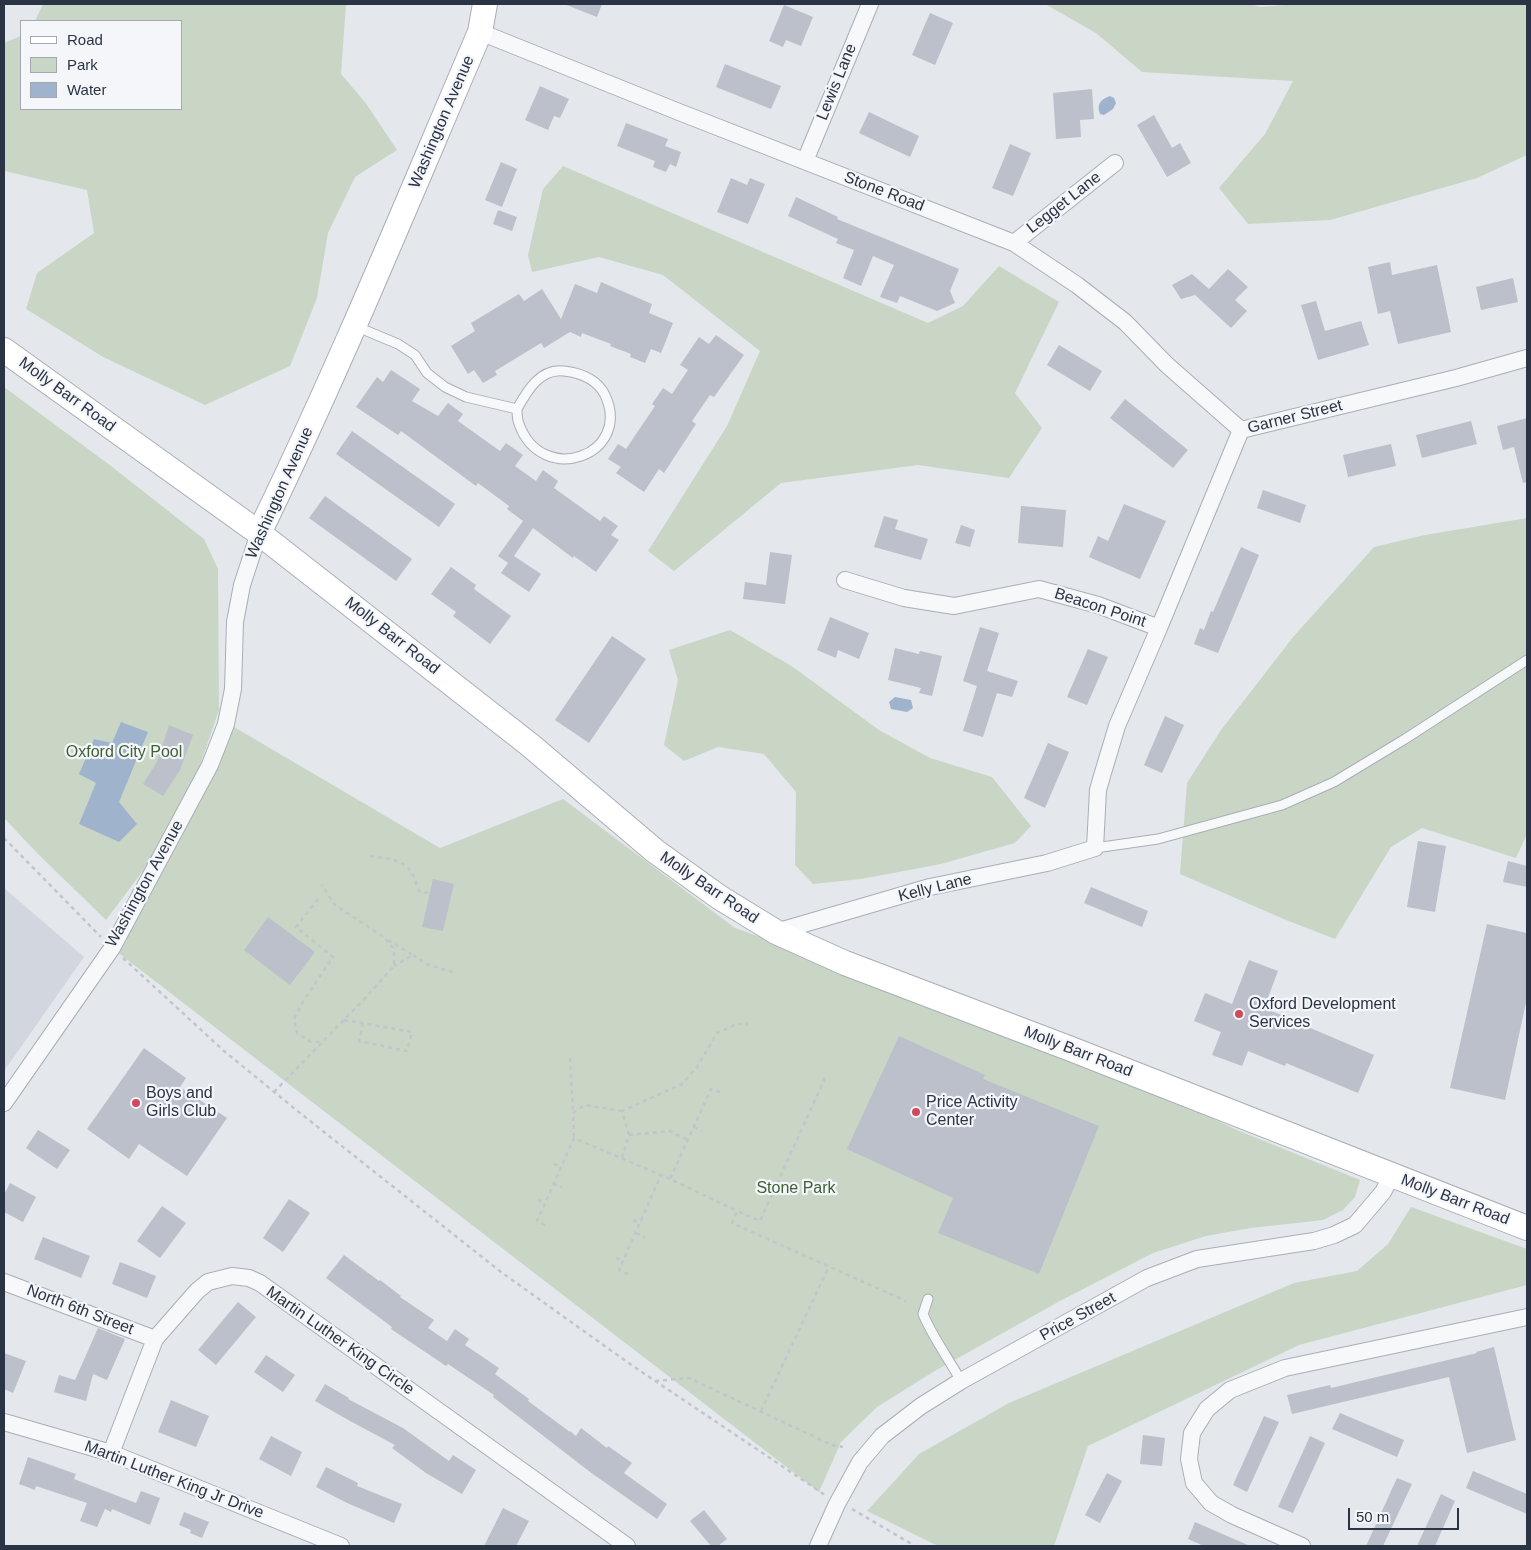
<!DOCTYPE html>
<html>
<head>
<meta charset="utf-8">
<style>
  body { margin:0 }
  #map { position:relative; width:1531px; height:1550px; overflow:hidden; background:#e4e7ec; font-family:Helvetica,sans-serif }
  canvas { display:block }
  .frame { position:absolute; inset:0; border:5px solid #2b3445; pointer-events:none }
  .legend { position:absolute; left:20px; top:20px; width:162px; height:90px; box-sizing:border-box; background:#f4f6f9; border:1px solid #a4a8b1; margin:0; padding:6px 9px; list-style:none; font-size:15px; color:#2b3445 }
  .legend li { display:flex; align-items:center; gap:10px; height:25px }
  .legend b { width:25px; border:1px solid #a4a8b1 }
  .scale { position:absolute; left:1348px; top:1508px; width:111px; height:22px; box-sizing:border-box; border:2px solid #2b3445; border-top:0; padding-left:6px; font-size:15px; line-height:18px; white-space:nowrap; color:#2b3445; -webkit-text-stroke:4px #f4f6f9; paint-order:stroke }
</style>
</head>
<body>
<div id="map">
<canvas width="1531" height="1550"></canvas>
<div class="frame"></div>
<ul class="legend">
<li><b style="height:6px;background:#fff"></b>Road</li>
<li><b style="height:14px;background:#c9d6c5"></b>Park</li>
<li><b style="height:14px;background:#9fb4cc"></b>Water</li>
</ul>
<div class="scale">50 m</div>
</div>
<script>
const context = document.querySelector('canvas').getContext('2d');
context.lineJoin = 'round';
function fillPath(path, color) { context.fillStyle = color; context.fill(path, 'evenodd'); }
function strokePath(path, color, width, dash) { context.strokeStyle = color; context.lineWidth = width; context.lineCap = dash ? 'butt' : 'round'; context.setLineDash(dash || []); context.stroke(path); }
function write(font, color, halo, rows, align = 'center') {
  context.font = font + ' Helvetica,sans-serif'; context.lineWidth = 4.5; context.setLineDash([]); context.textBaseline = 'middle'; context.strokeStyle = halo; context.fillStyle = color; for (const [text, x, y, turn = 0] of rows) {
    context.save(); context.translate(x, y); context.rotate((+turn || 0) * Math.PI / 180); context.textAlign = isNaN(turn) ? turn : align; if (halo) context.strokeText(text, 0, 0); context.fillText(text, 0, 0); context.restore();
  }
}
fillPath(new Path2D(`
  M4 888 84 957 4 1071Z`), '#d2d6de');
fillPath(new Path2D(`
  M43 4H346L341 74 365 102 397 150 355 177 328 233 317 298 290 366 205 405 103 357 26 309 37 273 94 233 87 190 4 171V43L21 36V109H181V21H35Z
  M1045 4H1251L1260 7 1298 4H1527V155L1477 178 1330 220 1248 224 1219 188 1265 134 1293 81 1142 72 1096 33Z
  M563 166 928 323 963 306 999 266 1059 302 1015 393 1042 428 1009 478 918 465 781 483 674 571 648 551 727 426 760 351 663 275 599 257 532 272 528 255 543 189Z
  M4 387 111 466 204 539 218 569 219 710 197 774 145 868 106 920 38 854 4 818Z
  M1527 518V834L1516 858 1422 828 1391 847 1335 939 1286 920 1180 874 1187 783 1221 730 1294 636 1374 547 1425 535Z
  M730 630 793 667 879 730 930 758 992 777 1031 826 1015 843 941 864 861 879 813 884 795 865 796 792 764 754 718 747 684 761 664 745 678 680 669 650Z
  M234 727 440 848 563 799 735 928 1042 1038 1237 1130 1360 1180 1355 1197 1343 1210 1323 1220 1251 1228 1206 1236 1153 1253 1060 1301 933 1372 877 1407 841 1442 819 1492 112 948 210 765Z
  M1411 1207 1527 1249V1285L1299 1345 1088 1446 1054 1546H938L867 1511 919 1454 1009 1403 1294 1283 1357 1271 1388 1244Z`), '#c9d6c5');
fillPath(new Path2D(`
  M1110 96 1114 98 1116 103 1113 109 1104 115 1100 114C1096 104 1101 99 1110 96Z
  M895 697 911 700 913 708 907 712 891 709 889 702Z
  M121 722 148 732 119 802 137 824 119 842 79 824 96 783 79 774 94 739 112 743Z`), '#9fb4cc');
fillPath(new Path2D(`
  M564 4H602L597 17Z
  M784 5 813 17 801 46 786 40 783 47 769 41Z
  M930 13 953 23 935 65 912 55Z
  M725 64 781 86 771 109 716 87Z
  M540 86 569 99 560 118 554 116 548 130 525 120Z
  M1092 89 1094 119 1080 120 1081 137 1056 139 1053 93Z
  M869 112 919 136 910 157 859 133Z
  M1154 115 1172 148 1180 143 1191 163 1167 177 1137 125Z
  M626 123 668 139 665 146 681 152 676 167 670 164 666 172 653 167 655 161 617 146Z
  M1010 144 1031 153 1013 196 992 188Z
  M501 162 517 169 502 207 485 200Z
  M731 178 747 185 750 178 765 184 748 224 717 212Z
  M796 197 838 217 837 219 959 269 950 291 955 303 937 311 900 296 897 303 880 297 894 265 873 256 861 286 843 278 854 250 836 243 838 239 788 216Z
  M498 210 517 217 512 231 493 224Z
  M1390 262 1392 275 1437 265 1451 332 1398 344 1390 311 1378 314 1368 267Z
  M1228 269 1248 287 1235 300 1247 311 1231 328 1195 295 1181 299 1172 285 1192 274 1209 289Z
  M1513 278 1518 302 1481 310 1476 287Z
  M601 282 652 304 649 313 673 323 661 353 651 349 645 363 630 357 631 354 610 346 611 344 582 333 581 337 570 332 544 348 541 343 495 371 497 375 483 383 474 370 468 374 451 346 475 331 471 323 519 294 524 301 542 289 561 319 575 284 597 293Z
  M1316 301 1325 331 1361 321 1369 345 1318 360 1301 305Z
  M716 335 744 355 714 397 710 395 692 421 696 424 664 473 659 469 644 492 616 473 621 467 608 459 618 444 626 449 655 406 652 404 663 388 672 394 688 370 680 365 699 337 709 344Z
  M1059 345 1102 371 1090 391 1047 365Z
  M391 370 420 389 412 401 438 416 448 403 463 414 458 421 500 451 506 443 523 455 515 466 536 481 543 470 558 481 554 488 600 521 604 516 618 526 611 535 619 540 596 572 574 556 573 558 533 528 514 556 541 574 529 592 501 573 508 563 498 556 523 521 507 509 509 506 478 483 476 486 401 431 398 435 356 407 377 377 383 382Z
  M1125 399 1188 450 1173 468 1110 418Z
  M1527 418V482L1523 483 1514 447 1503 450 1497 426Z
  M1471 421 1477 444 1422 458 1416 435Z
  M352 431 455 504 439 527 336 454Z
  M1391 444 1396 466 1348 477 1343 455Z
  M1263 490 1306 505 1300 523 1257 508Z
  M325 496 412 559 396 581 309 518Z
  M1124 504 1166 521 1140 579 1089 557 1098 536 1108 541Z
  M1021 506 1066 510 1063 547 1018 543Z
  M884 516 898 520 895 529 928 539 921 560 874 547Z
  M961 525 975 530 970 547 955 543Z
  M1241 547 1259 555 1218 653 1194 644 1200 628 1204 630 1211 611 1213 612Z
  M770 552 792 555 785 604 743 599 745 582 766 585Z
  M451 567 476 585 474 589 511 616 490 644 453 616 456 612 431 594Z
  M830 617 869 633 859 659 838 650 836 658 817 650Z
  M980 627 999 633 987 671 1018 681 1012 697 997 693 983 737 963 731 977 686 963 681Z
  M612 636 646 659 589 743 555 720Z
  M895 648 919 654 920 651 942 656 932 696 919 693 921 688 888 680Z
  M1088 649 1108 657 1087 705 1067 697Z
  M1165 716 1184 725 1162 773 1144 765Z
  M169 725 193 735 180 770 163 796 143 784 157 762Z
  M1048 743 1069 752 1045 808 1024 798Z
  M1418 841 1446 846 1435 912 1407 907Z
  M1508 861 1527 866V887L1503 882Z
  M433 879 454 884 443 931 422 927Z
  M1091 887 1148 911 1142 927 1084 903Z
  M268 917 315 952 290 985 244 950Z
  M1487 924 1527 933V998L1505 1100 1450 1088Z
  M1249 960 1278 971 1264 1008 1301 1023V1024L1374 1055 1358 1093 1286 1063 1285 1066 1248 1051 1242 1066 1212 1055 1221 1032 1194 1021 1205 993 1232 1004Z
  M899 1036 985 1075 983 1079 1099 1126 1039 1274 938 1233 953 1198 847 1149Z
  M144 1048 186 1078 180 1087 227 1118 187 1176 139 1144 129 1159 87 1129Z
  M38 1130 70 1150 57 1169 26 1148Z
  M10 1183 36 1197 23 1222 4 1212V1195Z
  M289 1199 310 1213 283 1252 263 1238Z
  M162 1206 186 1223 160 1258 137 1241Z
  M43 1237 90 1256 81 1278 34 1259Z
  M344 1255 379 1281 380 1280 401 1296 400 1297 434 1320 428 1328 447 1341 455 1329 469 1339 465 1345 499 1368 495 1374 529 1399 528 1401 570 1432V1431L576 1436 581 1428 607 1448 608 1446 632 1463 624 1473 667 1504 657 1519 590 1472 493 1397 494 1395 448 1364 446 1366 391 1329 392 1327 326 1278Z
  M120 1262 156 1276 147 1298 112 1284Z
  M238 1302 256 1317 216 1365 198 1350Z
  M98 1328 125 1339 107 1380 93 1374 86 1401 54 1392 59 1375 75 1380Z
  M1494 1347 1516 1440 1467 1453 1449 1377 1292 1414 1287 1395 1330 1385 1331 1388 1477 1353 1476 1352Z
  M4 1353 26 1361 13 1393 4 1389Z
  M266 1355 295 1375 283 1392 254 1372Z
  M325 1384 349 1398 348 1399 403 1428 449 1461 453 1455 476 1470 462 1494 426 1473 392 1448 395 1445 350 1421 315 1401Z
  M171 1400 209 1416 196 1447 158 1432Z
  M1340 1413 1404 1440 1397 1457 1332 1429Z
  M1264 1416 1279 1422 1247 1492 1233 1485Z
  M1143 1435 1165 1438 1162 1466 1140 1464Z
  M271 1436 302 1452 291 1476 259 1459Z
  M1310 1436 1325 1443 1293 1513 1278 1507Z
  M28 1457 76 1474 74 1479 136 1503 141 1491 160 1498 150 1525 112 1509 111 1512 105 1509 97 1527 80 1521 87 1503 36 1486 35 1490 19 1484Z
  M326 1467 358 1483 357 1486 402 1504 394 1523 347 1503 316 1487Z
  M1473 1471 1527 1494V1514L1466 1488Z
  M1107 1473 1122 1481 1100 1523 1085 1515Z
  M1397 1478 1412 1484 1383 1546H1366Z
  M1441 1494 1455 1501 1435 1546H1417Z
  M503 1508 529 1521 516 1546H484Z
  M704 1510 727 1539 718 1546H711L690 1521Z
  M184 1512 209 1522 202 1538 190 1533 191 1530 179 1525Z
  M1195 1522 1250 1546H1204L1188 1539Z`), '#bbc0ca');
const lane = new Path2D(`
  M355 326 398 344 415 355 427 373 445 387 466 397 517 409C517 414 517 419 519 424 542 488 633 455 605 395 597 379 581 373 564 371 540 368 527 391 517 409
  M1095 848 1158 839 1282 805 1334 782 1405 739 1527 660
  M928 1299 923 1314C933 1338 949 1359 961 1381`);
const street = new Path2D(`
  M480 32 679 112 1014 243 1077 285 1125 322 1167 365 1241 430
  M805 161 870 4
  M1014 243 1115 163
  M1159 628 1241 430 1456 378 1527 358
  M776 932 930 887 1047 863 1095 848 1098 790 1102 776 1117 726 1159 628 1098 605 1039 589 954 606 904 598 845 580
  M4 1103 112 948 210 765 226 724 233 689 235 622 242 585 259 533
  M4 1282 155 1339
  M4 1422 111 1453 341 1546
  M111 1453 155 1339 197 1291 208 1282 232 1276 249 1278 260 1283 627 1546
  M818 1546 837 1504 860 1462 882 1436 921 1406 961 1381 1147 1278 1197 1259 1314 1241 1334 1235 1355 1225 1383 1192 1392 1175
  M1302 1546 1232 1515 1211 1503 1194 1483 1189 1459 1192 1433 1207 1409 1230 1390 1285 1368 1527 1317`);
const secondary = new Path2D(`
  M4 350 259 533 530 745 655 851 719 897 776 932 845 963 1071 1049 1527 1228
  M259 533C339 369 408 200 480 32L485 4`);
strokePath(lane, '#a9aeb7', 11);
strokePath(street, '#a9aeb7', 18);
strokePath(secondary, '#a9aeb7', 26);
strokePath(new Path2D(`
  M4 838 101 937
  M370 856C387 859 406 858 414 877 416 882 417 887 420 892L430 893
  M318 899 296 927 333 957 304 1000 294 1019 297 1033 311 1042H322
  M388 940 413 955 394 966
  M413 955 426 964 453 972
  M123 958 224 1051 295 1109 501 1272 630 1364 825 1495
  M344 1020 412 1032 407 1051 359 1041 363 1023
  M570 1058 573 1113
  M825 1078 760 1221 737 1211 732 1223 906 1301
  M274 1092 367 996 394 966V949L384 937 335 905 322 885
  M720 1092 711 1089 670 1179 737 1211
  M694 1127 702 1131
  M629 1135 622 1111 682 1084 697 1067 717 1033 737 1024H748
  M574 1137 573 1113 585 1105 622 1111
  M622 1158 629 1135 670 1131 688 1140
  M554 1164 561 1167
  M553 1184 562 1187
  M538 1200 545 1203
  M633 1220 640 1223
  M545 1225 537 1221 574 1138 670 1179
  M636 1233 645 1237
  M616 1258 624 1260
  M628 1274 619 1270 661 1175
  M655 1381 689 1378 832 1445 843 1447
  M761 1411 829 1266
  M852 1509 915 1546`), '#c2c5cb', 2.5, [4, 4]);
strokePath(lane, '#f7f8fa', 9);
strokePath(street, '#f7f8fa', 16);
strokePath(secondary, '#fff', 24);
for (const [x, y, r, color] of [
  [1239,1014,5,"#d1495b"],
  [136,1103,5,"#d1495b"],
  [916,1112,5,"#d1495b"]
]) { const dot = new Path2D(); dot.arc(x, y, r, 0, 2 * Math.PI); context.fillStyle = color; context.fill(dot); strokePath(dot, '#f4f6f9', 2); }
write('16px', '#2b3445', '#f4f6f9', [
  ["Lewis Lane",837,82,-68],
  ["Washington Avenue",442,122,-67],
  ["Stone Road",884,192,21],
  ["Legget Lane",1064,203,-38],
  ["Molly Barr Road",67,395,36],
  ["Garner Street",1295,417,-14],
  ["Washington Avenue",280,493,-66],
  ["Beacon Point",1100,608,18],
  ["Molly Barr Road",392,636,38],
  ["Washington Avenue",145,884,-61],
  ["Molly Barr Road",709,888,34],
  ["Kelly Lane",935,888,-14],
  ["Molly Barr Road",1078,1052,21],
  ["Molly Barr Road",1455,1200,21],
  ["North 6th Street",80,1310,21],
  ["Price Street",1078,1317,-29],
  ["Martin Luther King Circle",340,1341,35],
  ["Martin Luther King Jr Drive",174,1480,21]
]);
write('16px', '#3f6138', '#f4f6f9', [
  ["Oxford City Pool",124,753],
  ["Stone Park",796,1189]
]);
write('16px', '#2b3445', '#f4f6f9', [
  ["Oxford Development",1249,1005],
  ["Services",1249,1023],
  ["Boys and",146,1094],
  ["Girls Club",146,1112],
  ["Price Activity",926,1103],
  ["Center",926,1121]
], 'left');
</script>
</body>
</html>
